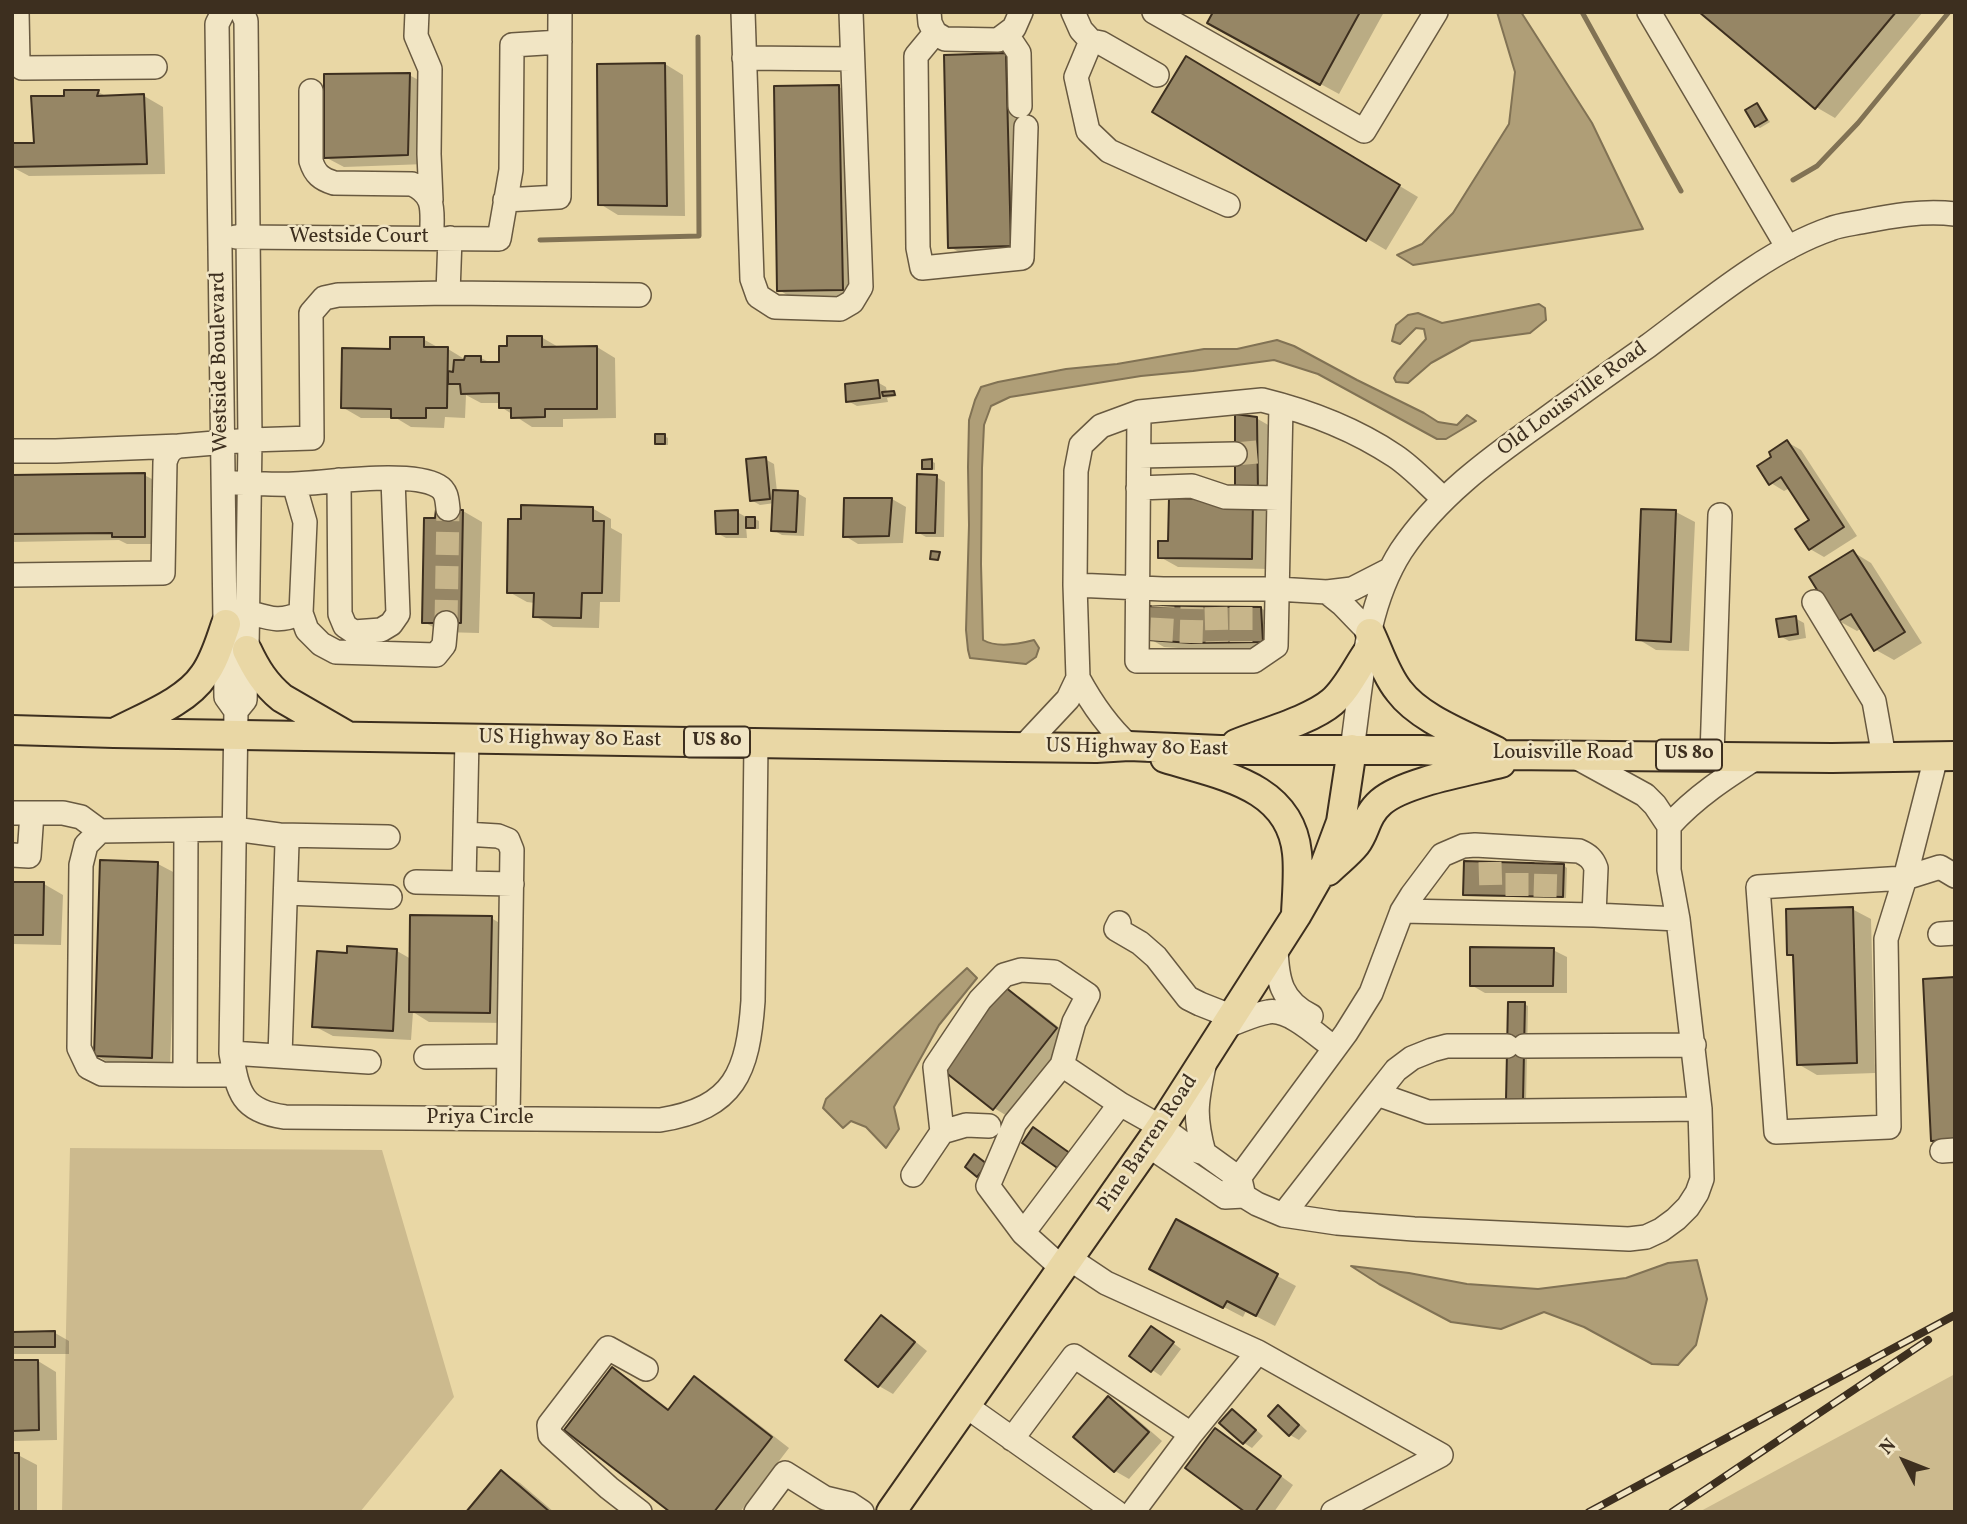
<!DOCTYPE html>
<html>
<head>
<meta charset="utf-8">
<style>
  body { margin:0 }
  #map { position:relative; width:1967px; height:1524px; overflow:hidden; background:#e9d7a5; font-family:Vollkorn,serif }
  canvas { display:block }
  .frame { position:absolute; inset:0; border:14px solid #3d2f1f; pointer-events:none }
  .north { position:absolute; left:1869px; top:1426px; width:70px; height:70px; -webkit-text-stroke:5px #f1e5c4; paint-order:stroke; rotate:312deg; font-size:19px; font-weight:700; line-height:28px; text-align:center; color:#3d2f1f }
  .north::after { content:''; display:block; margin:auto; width:24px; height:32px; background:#3d2f1f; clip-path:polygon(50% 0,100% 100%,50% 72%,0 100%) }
</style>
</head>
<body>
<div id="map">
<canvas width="1967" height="1524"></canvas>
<div class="frame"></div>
<div class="north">N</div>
</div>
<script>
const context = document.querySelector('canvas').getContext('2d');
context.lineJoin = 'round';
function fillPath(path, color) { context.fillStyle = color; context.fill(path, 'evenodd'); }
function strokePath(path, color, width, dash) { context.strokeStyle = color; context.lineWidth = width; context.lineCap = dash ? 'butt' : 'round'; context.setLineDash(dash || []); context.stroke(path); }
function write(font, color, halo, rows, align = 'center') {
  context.font = font + ' Vollkorn,serif'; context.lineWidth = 5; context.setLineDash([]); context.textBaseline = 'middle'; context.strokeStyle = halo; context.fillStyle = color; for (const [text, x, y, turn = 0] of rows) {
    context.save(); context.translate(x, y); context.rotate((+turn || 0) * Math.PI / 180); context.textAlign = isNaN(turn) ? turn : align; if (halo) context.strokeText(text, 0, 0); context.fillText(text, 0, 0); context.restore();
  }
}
fillPath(new Path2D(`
  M70 1148 382 1150 454 1397 360 1512H62Z
  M1955 1374V1512H1699Z`), '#ccba8e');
const water = new Path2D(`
  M1497 12H1521L1592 123 1643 229 1413 265 1397 255 1422 244 1453 213 1509 124 1515 72Z
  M1539 304 1545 308 1546 320 1530 333 1471 341 1431 363 1408 383 1396 382 1394 378 1397 372 1426 339 1424 329 1416 328 1400 344 1392 341 1396 325 1408 315 1418 313 1442 323Z
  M1277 340 1294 346 1357 380 1424 413 1438 422 1457 425 1467 415 1476 421 1446 439H1437L1318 374 1274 360 1193 371 1141 376 1010 397 991 406 984 425 982 468 981 564 983 640C997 648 1019 644 1034 640L1039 648 1036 657 1026 664 970 658 968 650 966 630 969 525 968 467 969 420 975 400 981 387 998 382 1066 369 1117 364 1204 349H1237Z
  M967 968 977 978 939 1025 908 1081 894 1107 899 1129 886 1148 866 1127 851 1121 843 1128 823 1108 826 1099Z
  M1697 1260 1707 1299 1696 1345 1678 1365 1652 1364 1584 1327 1544 1312 1501 1329 1451 1322 1379 1284 1351 1266 1409 1273 1467 1284 1538 1289 1626 1278 1668 1263Z`);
fillPath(water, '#af9e77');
strokePath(water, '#817254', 2);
fillPath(new Path2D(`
  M1215 12H1384L1339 94 1227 33Z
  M1701 12H1923L1835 118 1816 107Z
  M1005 55 1024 65 1029 256 968 257 950 247Z
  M665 64 683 75 685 216 618 215 600 204Z
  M1205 69 1418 197 1386 250 1154 112Z
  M409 75 428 85 426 164 344 167 325 157Z
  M839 87 858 98 861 300 797 301 779 290Z
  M98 92 108 97 144 96 163 107 165 174 29 176 12 167 36 144 65 98Z
  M1757 105 1760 107 1770 122 1760 128 1756 126Z
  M541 337 560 348 597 347 615 358 616 418 563 419V427H532L501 407 500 403H481L466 395 465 418 445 417 444 428 411 427 396 418H361L342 407 392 350 423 339 441 349H448L466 360 481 358 491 363H501Z
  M877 382 886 387 887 393 893 392 897 396 887 398 888 402 857 406 848 401Z
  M1256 418 1270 426 1271 500 1250 499Z
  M664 436 668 438V445H661L657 443Z
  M1787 442 1801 450 1857 536 1824 557 1810 549 1798 529 1811 521 1790 488 1784 491 1771 483 1774 457Z
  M765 459 774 464 777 492 797 493 806 498 804 536 782 535 773 530 775 503 760 505 751 500Z
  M931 461 935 463V470L924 468Z
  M144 475 158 482 159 544H127L119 540 12 542V477Z
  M936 477 945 482 944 537H926L917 532Z
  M892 499 906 507 903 543 858 544 845 536Z
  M1253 502 1271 513 1270 569 1178 567 1160 557 1170 542Z
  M592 508 611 519V528L622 534 620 602H600L599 628 553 627 535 616V603L527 602 509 592Z
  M1643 510 1676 512 1695 522 1689 651 1656 650 1638 639Z
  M437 511H463L482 522 479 633 442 632 424 622Z
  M737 512 746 517V519H755L759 521V529H752L746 526 747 538H726L717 533Z
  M1853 552 1871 563 1922 643 1894 660 1876 650 1862 628 1857 631 1839 621Z
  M1261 608 1274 616 1276 649 1206 650 1164 647 1150 639Z
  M1795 618 1804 623 1806 638 1789 641 1780 636Z
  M102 862 158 864 177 874 170 1067 114 1066 96 1055Z
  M1563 865 1567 868 1566 898 1468 896 1465 894Z
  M12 883 44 884 63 895 61 945 12 944Z
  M1852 909 1871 919 1875 1073 1817 1075 1798 1064 1795 958 1789 954Z
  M491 918 510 929 508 1023 429 1022 413 1012 411 1040 333 1036 314 1026 348 955 349 948 397 951 411 959Z
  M1553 950 1567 957V993H1485L1471 985Z
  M1005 989 1024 1000 1075 1040 1012 1119 994 1108Z
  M1524 1004 1528 1006 1526 1102H1511Z
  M1176 1222 1296 1286 1275 1326 1246 1311 1243 1317 1170 1279Z
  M881 1318 895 1325 927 1351 893 1394 879 1386 847 1360Z
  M12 1333H55L69 1341V1354H12Z
  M1160 1333 1181 1349 1161 1376 1132 1356Z
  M38 1361 56 1372 57 1440 12 1441V1362Z
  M612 1369 631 1380 670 1410 694 1379 713 1389 789 1448 740 1512H673Z
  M1108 1399 1122 1406 1162 1441 1129 1479 1115 1471 1075 1437Z
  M1278 1407 1287 1412 1307 1431 1299 1440 1290 1435 1270 1416Z
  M1232 1411 1241 1416 1263 1436 1252 1448 1244 1443Z
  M1229 1438 1293 1485 1274 1512H1248Z
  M18 1455 37 1465V1512H12Z
  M502 1472 520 1483 554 1512H468Z`), '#0003');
strokePath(new Path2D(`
  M1582 12 1681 191
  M1793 180 1817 166 1858 123 1949 12
  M540 240 699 236 698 37`), '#817254', 5);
const building = new Path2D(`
  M1213 12H1360L1320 85 1207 23Z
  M1699 12H1896L1815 109Z
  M1006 53 1011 246 948 248 944 55Z
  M1186 56 1400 185 1366 241 1152 112Z
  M665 63 667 206 598 205 597 64Z
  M410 73 408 155 324 158V74Z
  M839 85 843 290 777 291 774 86Z
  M64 90H99L97 96 144 94 147 164 12 167V143H34L31 96H64Z
  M1757 103 1767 120 1755 127 1745 110Z
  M507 336H542V347L597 346V409H545V417L511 418V408H499V393L461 394 460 384H448V371L453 372 454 360H464L465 356H481V362H499V346H507Z
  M390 337H424V347H448L447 408H426V418H391V409L341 408 342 348 390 349Z
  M878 380 880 398 846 402 845 384Z
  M894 391 895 395 883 396 882 392Z
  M1235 414 1257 417 1258 493 1235 492Z
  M655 434H665V444H655Z
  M1787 440 1844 527 1809 550 1795 529 1809 520 1781 477 1769 485 1757 466 1771 457 1769 452Z
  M766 457 770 499 750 501 746 459Z
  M932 459V469H922V460Z
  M145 473V537H112V533L12 534V475Z
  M917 474 937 475 935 533H916Z
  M773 490 798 491 796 532 771 531Z
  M844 498H892L889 536 843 537Z
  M1169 498 1253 500 1252 559 1158 558V541H1168Z
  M521 505 593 507V521H604L602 593H582L581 618 533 617 534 593H507L508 519H521Z
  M436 509 463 510 461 623H422L424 518H435Z
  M1641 509 1676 510 1671 642 1636 640Z
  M738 510V534H716L715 511Z
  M746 517H755V528H746Z
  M1853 550 1905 632 1874 651 1851 614 1837 622 1809 577Z
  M931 551 940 552 938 560 930 559Z
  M1149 606 1261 607 1263 642 1191 643 1148 640Z
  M1796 616 1798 634 1779 637 1776 619Z
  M100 860 158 862 152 1058 94 1056Z
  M1464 861 1564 864 1563 897 1463 895Z
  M12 882H44L43 935H12Z
  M1853 907 1857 1063 1797 1065 1793 955H1787L1786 909Z
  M410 915 492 916 490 1013 409 1012Z
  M347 946 397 949 393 1031 312 1027 317 951 347 953Z
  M1470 947 1554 948 1553 986H1470Z
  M1955 977V1140L1931 1141 1923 979Z
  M1005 987 1057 1028 993 1110 940 1068Z
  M1508 1002H1525L1523 1101 1506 1100Z
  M1033 1127 1074 1156 1063 1172 1022 1143Z
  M974 1154 987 1164 977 1177 965 1167Z
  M1176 1219 1278 1274 1256 1316 1227 1301 1223 1308 1149 1269Z
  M881 1315 915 1342 878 1387 845 1360Z
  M1151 1326 1174 1342 1151 1372 1129 1356Z
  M55 1331V1347H12V1332Z
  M12 1360H38L39 1430 12 1431Z
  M612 1367 668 1410 694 1376 772 1437 714 1512H670L564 1430Z
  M1108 1396 1149 1432 1114 1472 1073 1437Z
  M1278 1405 1299 1425 1289 1436 1268 1416Z
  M1232 1409 1256 1430 1243 1444 1219 1423Z
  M1215 1428 1281 1476 1255 1512H1245L1185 1468Z
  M12 1453H19V1512H12Z
  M501 1470 550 1512H466Z`);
fillPath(building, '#968665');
strokePath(building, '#3d2f1f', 2);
strokePath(new Path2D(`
  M1235 454 1257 452
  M1216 607 1217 642
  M1241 607V642
  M446 623 448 509
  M1161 641 1163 606
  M1191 643 1192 607
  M1490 862 1491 895
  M1517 896V862
  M1545 897 1546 863`), '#c7b58a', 23, [23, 11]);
const minor = new Path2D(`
  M17 12 18 62 22 68 155 67
  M223 12 217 24 226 697 236 711 231 1053C238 1092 241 1111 285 1117L660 1120C735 1108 748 1072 753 1001L756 743
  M417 12 416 36 430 69 429 154 431 200
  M743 12 752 279 758 296 775 307 840 309 852 302 861 287 851 12
  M929 12 930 23 935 33 945 39 998 40 1014 28 1021 12
  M1073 12 1081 30 1091 41 1101 43 1157 75
  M1154 12 1364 131 1436 12
  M1649 12 1788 248
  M935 33 916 56 918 248 922 268 1022 258 1026 127
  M1007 35 1019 53 1020 106
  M1091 41 1076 77 1088 131 1109 151 1228 205
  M744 58 852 59
  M311 91V161C315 174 321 179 334 183L412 184C438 196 431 214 432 238
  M505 200 559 197 560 12
  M236 237 499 239 511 170 512 45 560 42
  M448 293 639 295
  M1281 405 1276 646 1254 661H1137L1139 412 1262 400C1307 411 1356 430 1395 456 1413 468 1428 485 1444 499
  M12 451H56L179 446
  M1139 456 1235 454
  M339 480 340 614 345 626 354 632 381 630 391 624 398 614 393 479
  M235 483C254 483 274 485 294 484 327 483 410 470 438 486 447 491 447 500 448 509
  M1138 488 1192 486 1225 497 1279 498
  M12 575 163 573 165 462C168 453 170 449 179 446L250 440 312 438 311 313 324 298 338 295 448 293 450 238
  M1075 585 1163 589H1277L1327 592 1352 589 1391 569
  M1327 592 1342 604 1370 633
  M1814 602 1874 701 1884 757
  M248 612C269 618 279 623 301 613L305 522 294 484
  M301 613 307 630 321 644 336 652 436 655 444 645 446 623
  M1078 678C1092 704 1107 726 1129 746
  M236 711 245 700 247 650 250 440 246 21 242 12
  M467 738 465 834 498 836 508 840 512 850 508 1119
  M1023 747 1068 699 1078 678 1075 585 1076 471 1081 445 1101 426 1139 412
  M1352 749C1362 683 1364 609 1401 551 1437 497 1488 460 1540 423 1576 397 1612 371 1648 346 1702 306 1766 251 1830 229 1839 225 1850 224 1861 222 1891 216 1923 210 1955 214
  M1712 755 1720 515
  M1936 757 1905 878 1886 939 1889 1127 1776 1132 1758 887 1905 878 1940 867 1955 876
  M12 813H63L81 817 100 831 234 829 279 835 284 838 287 843 280 1056
  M1669 826C1695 797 1726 777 1759 756
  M186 830 185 1075H235
  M100 831 86 845 81 865 79 1048 88 1067 102 1074 185 1075
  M279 835 388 837
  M12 855 29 856 32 813
  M416 882 512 884
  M464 883 465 834
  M286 893 390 897
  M1402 911 1594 915 1678 919
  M1119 923 1116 929 1140 943 1156 957 1188 998 1200 1004 1233 1017
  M1940 934 1955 933
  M1276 948C1277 980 1281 1001 1311 1016
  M1226 1026C1239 1022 1254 1014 1268 1012 1289 1008 1318 1036 1334 1048
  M1524 1046 1694 1045
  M231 1053 369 1062
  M426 1057 509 1056
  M1204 1066C1196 1103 1194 1116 1204 1153
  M1377 1094 1428 1112 1700 1109
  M942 1132 966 1125 989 1126
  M1149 1146 1225 1197 1244 1196 1257 1204 1283 1215 1337 1223 1414 1229 1629 1239 1646 1237 1661 1230 1676 1219 1688 1207 1697 1193 1702 1179 1700 1109 1678 919 1669 870V826L1655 805 1645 795 1574 756
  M1942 1151 1955 1150
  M913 1175 942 1132 935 1067 980 1000 1004 975 1021 970 1054 972 1088 995 1074 1022 1062 1065
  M1225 1197 1346 1033 1371 993 1402 911 1412 895 1442 855 1463 846 1475 845 1579 851C1588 855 1593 859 1596 868L1594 915
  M1283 1215 1377 1094 1396 1070 1412 1058 1432 1050 1447 1046H1507
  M1023 1233 988 1186 1015 1123 1062 1065 1120 1104
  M1070 1259 1106 1283 1258 1352 1441 1455 1333 1512
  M1063 1269 1023 1233 1120 1104 1161 1127 1191 1149 1204 1153 1240 1179 1243 1192
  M966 1406 1116 1512
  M1191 1434 1258 1352
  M1012 1439 1074 1356 1191 1434 1133 1512
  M640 1512 609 1488 550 1435 549 1425 608 1348 646 1369
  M756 1512 785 1473 825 1498 850 1504 862 1512`);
const major = new Path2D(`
  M1370 633C1379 652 1386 675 1399 691 1420 719 1465 735 1496 751
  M247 650C256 669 265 684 282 698L346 735
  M12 730 114 733 1009 747 1096 748 1129 746 1220 750H1422L1504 755 1832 758 1955 756
  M116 732C144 717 186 702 204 675 215 660 220 641 226 624
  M1236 744C1263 733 1311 720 1332 702 1347 689 1356 669 1367 653
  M1165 758C1218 775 1290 784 1297 853 1299 872 1297 893 1296 913
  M1328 871C1337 862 1348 854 1356 844 1366 831 1365 816 1381 802 1404 782 1469 771 1501 763
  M891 1512 1161 1127 1296 916 1325 865 1341 822 1352 749`);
strokePath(minor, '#685940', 26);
strokePath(major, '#3d2f1f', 32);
strokePath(minor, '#f1e5c4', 23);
strokePath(major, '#e9d7a5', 28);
const rail = new Path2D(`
  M1589 1512 1955 1315
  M1672 1512 1928 1340`);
strokePath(rail, '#3d2f1f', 8);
strokePath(rail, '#f1e5c4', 5, [16]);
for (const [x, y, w] of [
  [717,742,66],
  [1689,755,66]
]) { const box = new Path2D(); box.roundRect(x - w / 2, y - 15.5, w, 31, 5); context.fillStyle = '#f1e5c4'; context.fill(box); strokePath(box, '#3d2f1f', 2); }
write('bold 19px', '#3d2f1f', null, [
  ["US 80",717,742],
  ["US 80",1689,755]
]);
write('21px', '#3d2f1f', '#f1e5c4', [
  ["Westside Court",359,238],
  ["Westside Boulevard",221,362,-91],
  ["Old Louisville Road",1573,400,-36],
  ["US Highway 80 East",570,740,1],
  ["US Highway 80 East",1137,749,1],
  ["Louisville Road",1563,754],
  ["Priya Circle",480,1119],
  ["Pine Barren Road",1149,1144,-56]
]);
</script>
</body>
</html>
